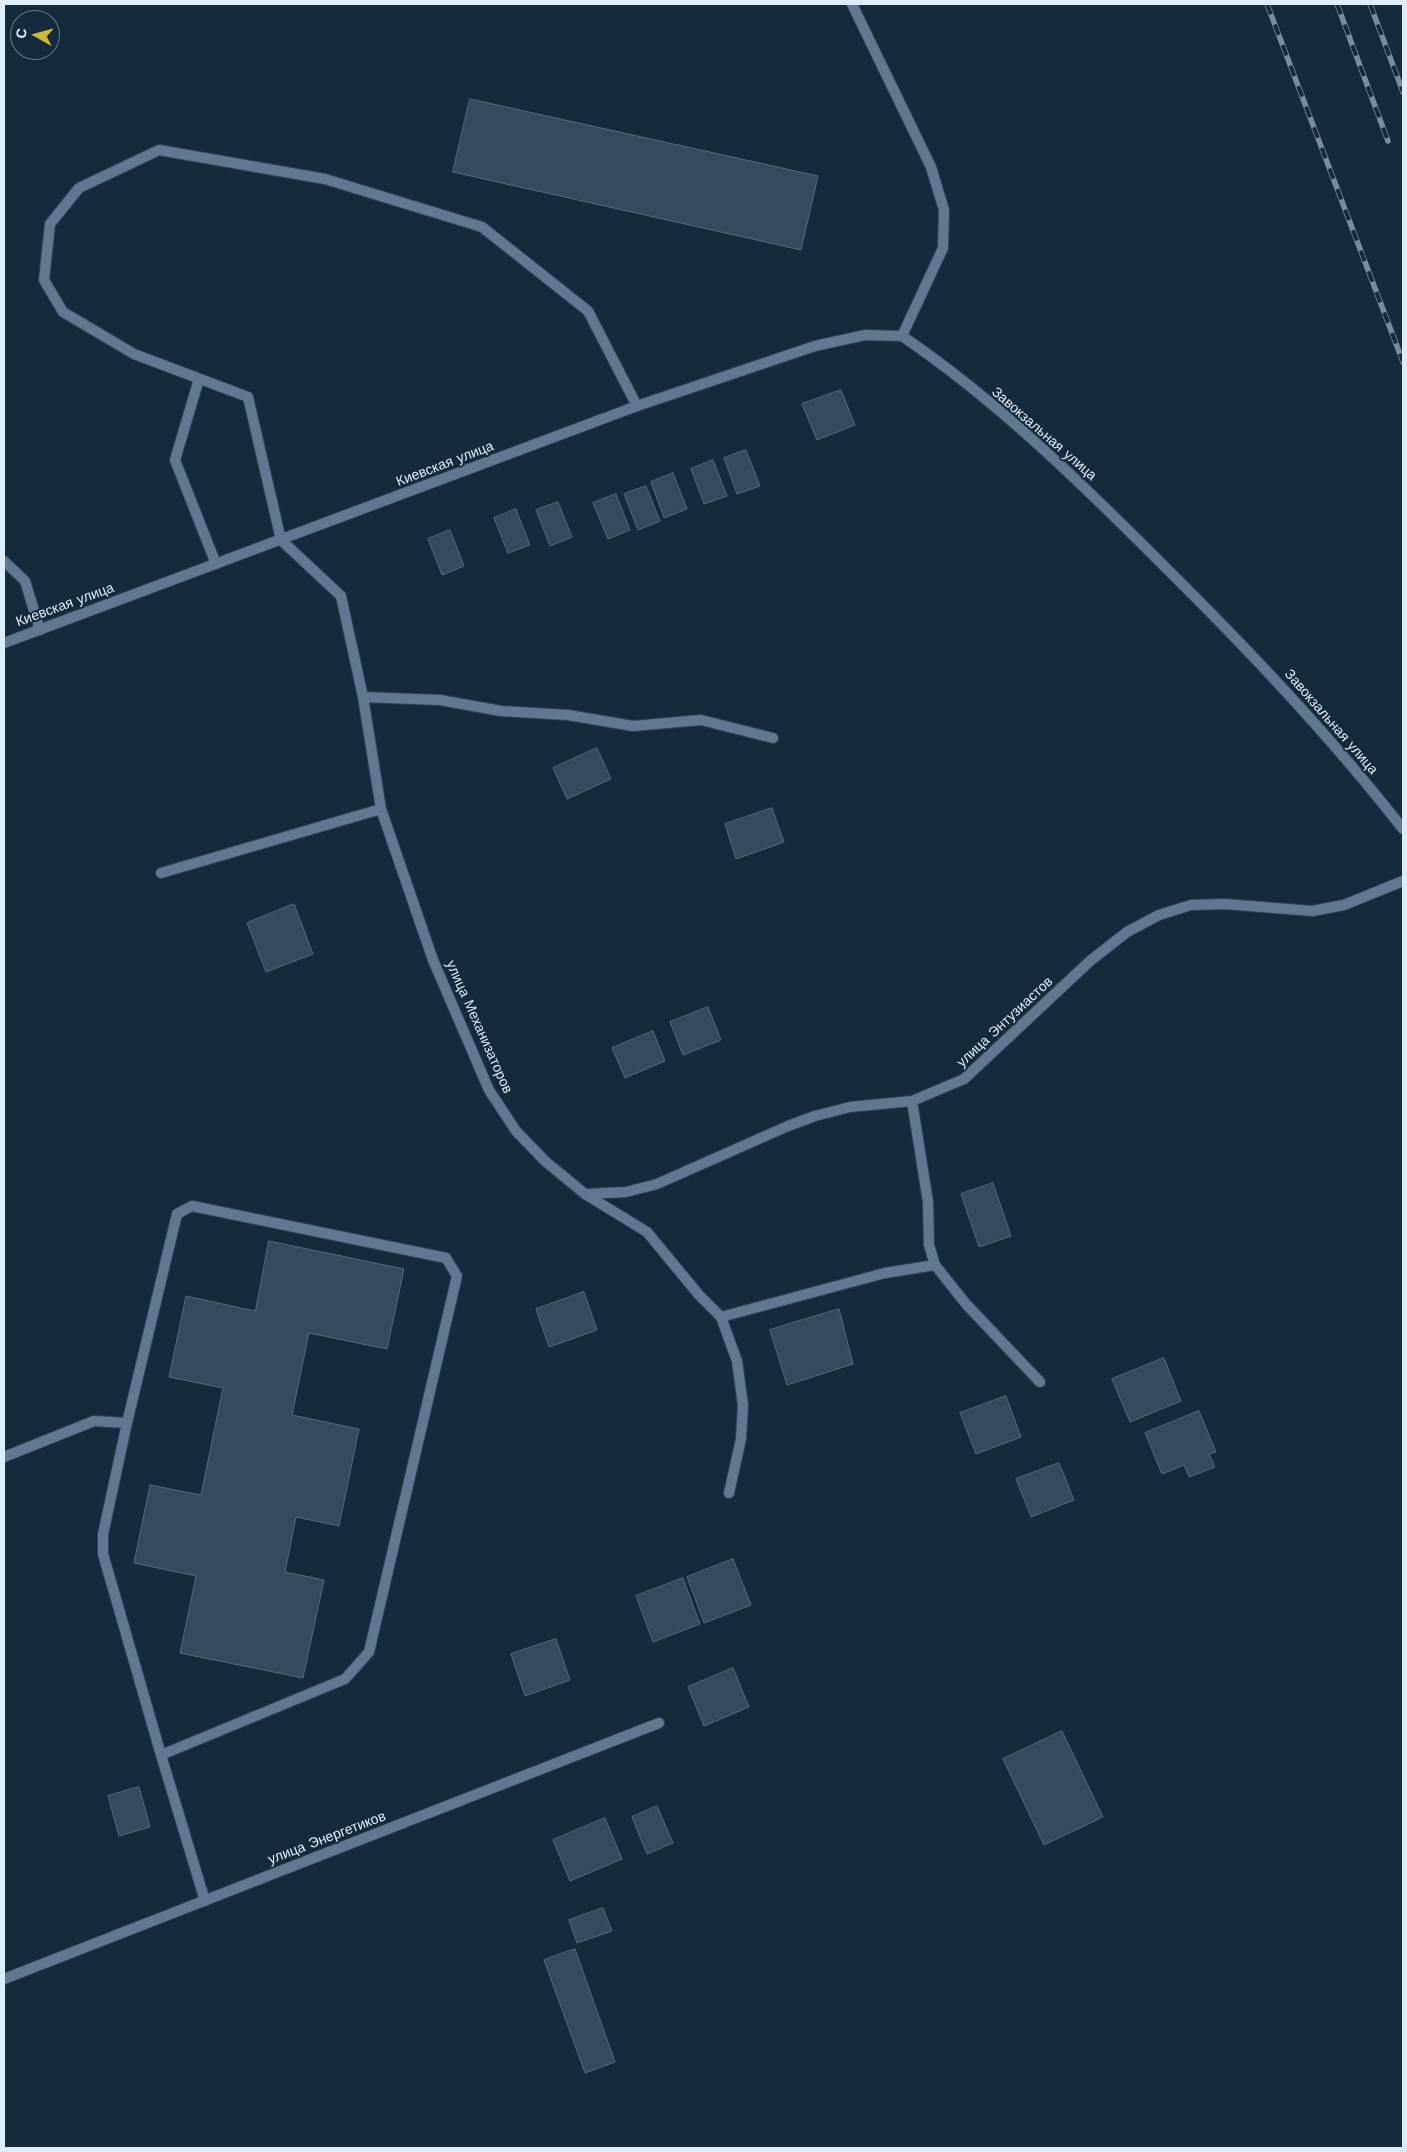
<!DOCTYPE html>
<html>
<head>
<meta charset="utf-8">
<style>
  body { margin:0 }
  #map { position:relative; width:1407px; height:2152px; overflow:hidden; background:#162a3e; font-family:"Work Sans",sans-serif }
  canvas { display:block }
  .frame { position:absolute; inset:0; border:5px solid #dfecf9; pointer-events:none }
  .north { position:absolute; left:10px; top:10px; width:50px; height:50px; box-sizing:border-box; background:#162a3e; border:1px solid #667889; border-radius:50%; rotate:277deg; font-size:14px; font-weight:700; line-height:20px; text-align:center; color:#dfecf9 }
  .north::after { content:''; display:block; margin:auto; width:18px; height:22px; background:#d1b736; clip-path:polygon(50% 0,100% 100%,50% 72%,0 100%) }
</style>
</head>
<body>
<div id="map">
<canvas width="1407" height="2152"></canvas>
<div class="frame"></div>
<div class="north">С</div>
</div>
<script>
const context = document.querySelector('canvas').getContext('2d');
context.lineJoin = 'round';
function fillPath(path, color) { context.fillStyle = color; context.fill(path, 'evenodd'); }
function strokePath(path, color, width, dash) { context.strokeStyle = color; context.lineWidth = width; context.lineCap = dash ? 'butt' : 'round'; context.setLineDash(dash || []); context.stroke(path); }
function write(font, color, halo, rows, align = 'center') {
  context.font = font + ' "Work Sans",sans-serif'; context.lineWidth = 4; context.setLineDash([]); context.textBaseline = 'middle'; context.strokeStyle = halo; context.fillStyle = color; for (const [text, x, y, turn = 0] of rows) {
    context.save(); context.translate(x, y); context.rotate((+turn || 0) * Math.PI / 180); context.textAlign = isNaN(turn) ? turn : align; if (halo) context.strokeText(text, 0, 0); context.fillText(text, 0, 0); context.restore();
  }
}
const building = new Path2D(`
  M470 99 818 176 801 250 453 172Z
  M841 390 855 425 817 440 802 404Z
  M746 450 760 486 737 494 724 458Z
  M713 460 727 496 704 504 691 469Z
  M673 473 687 509 664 518 651 482Z
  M646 486 660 521 638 530 624 494Z
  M616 494 630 530 608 539 593 503Z
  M558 502 572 537 550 546 536 510Z
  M516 509 530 545 508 553 494 518Z
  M450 530 464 566 442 575 428 539Z
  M597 748 611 779 567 799 553 768Z
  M772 808 784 842 736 859 725 824Z
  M294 904 313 954 266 972 247 923Z
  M708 1007 721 1040 683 1055 670 1022Z
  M653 1031 665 1061 625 1078 612 1048Z
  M993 1183 1011 1236 979 1247 961 1194Z
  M269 1241 404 1269 387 1349 309 1333 292 1415 359 1429 339 1526 296 1517 285 1572 324 1580 303 1678 180 1653 196 1576 134 1563 150 1485 201 1495 223 1388 169 1377 186 1296 255 1311Z
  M584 1292 597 1330 549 1347 536 1309Z
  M839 1309 853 1364 787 1385 770 1330Z
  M1164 1358 1181 1401 1130 1422 1112 1379Z
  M1006 1396 1021 1437 976 1454 960 1413Z
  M1199 1411 1216 1452 1209 1454 1215 1467 1189 1477 1184 1465 1162 1474 1145 1433Z
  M1059 1463 1074 1500 1031 1517 1016 1479Z
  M733 1559 751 1605 704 1623 687 1577Z
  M683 1578 700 1624 653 1642 636 1596Z
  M556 1639 570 1680 525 1696 511 1654Z
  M733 1668 749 1707 704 1726 688 1687Z
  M1062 1731 1103 1817 1044 1845 1003 1759Z
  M139 1787 150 1827 119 1836 108 1796Z
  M657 1806 673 1843 647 1854 632 1817Z
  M605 1818 622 1859 570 1881 553 1840Z
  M603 1908 612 1931 577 1943 569 1920Z
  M575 1949 615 2062 585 2073 544 1960Z`);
fillPath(building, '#354a60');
strokePath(building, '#546a81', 1);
const lane = new Path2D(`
  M199 379 175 460 216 564
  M637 406 588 311 482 227 325 179 159 150 79 188 50 224 44 280 63 312 134 354 248 397 281 540 341 596 363 697 381 809 433 960 489 1090 516 1131 545 1161 585 1194 647 1232 699 1295 721 1317 737 1361 743 1405 741 1439 729 1493
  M4 561 25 581 40 630
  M363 697 440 700 501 711 568 715 633 726 701 720 773 738
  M161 873 381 809
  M912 1101 928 1202 929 1245 935 1265 966 1304 1040 1382
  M586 1194 626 1192 657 1184 788 1126 815 1116 850 1107 912 1101 964 1079 1090 961 1127 932 1159 915 1191 905 1225 904 1312 911 1344 905 1403 881
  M192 1206 446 1258 457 1276 369 1652 345 1679 161 1755 103 1554V1534L127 1423 177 1214Z
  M721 1317 885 1273 935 1265
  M94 1421 127 1423
  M161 1755 205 1901`);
const street = new Path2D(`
  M852 4 931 167 944 210 943 248 902 336
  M902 336C995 399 1078 480 1157 559 1244 645 1328 733 1403 829
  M4 643 637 406 815 346 865 335 902 336
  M4 1457 94 1421
  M4 1979 659 1723`);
strokePath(lane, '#324558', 12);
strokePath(street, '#324558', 12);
strokePath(lane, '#607891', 10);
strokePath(street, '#607891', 10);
const rail = new Path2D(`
  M1267 4 1403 362
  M1337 4 1388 141
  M1370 4 1403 92`);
strokePath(rail, '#7c8c9d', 5.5);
strokePath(rail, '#162a3e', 4, [11]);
write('14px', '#dfecf9', '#162a3e', [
  ["Завокзальная улица",1044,434,41],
  ["Киевская улица",445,464,-21],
  ["Киевская улица",65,605,-20],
  ["Завокзальная улица",1331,722,49],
  ["улица Энтузиастов",1005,1022,-43],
  ["улица Механизаторов",479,1027,66],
  ["улица Энергетиков",327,1838,-21]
]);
</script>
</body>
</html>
